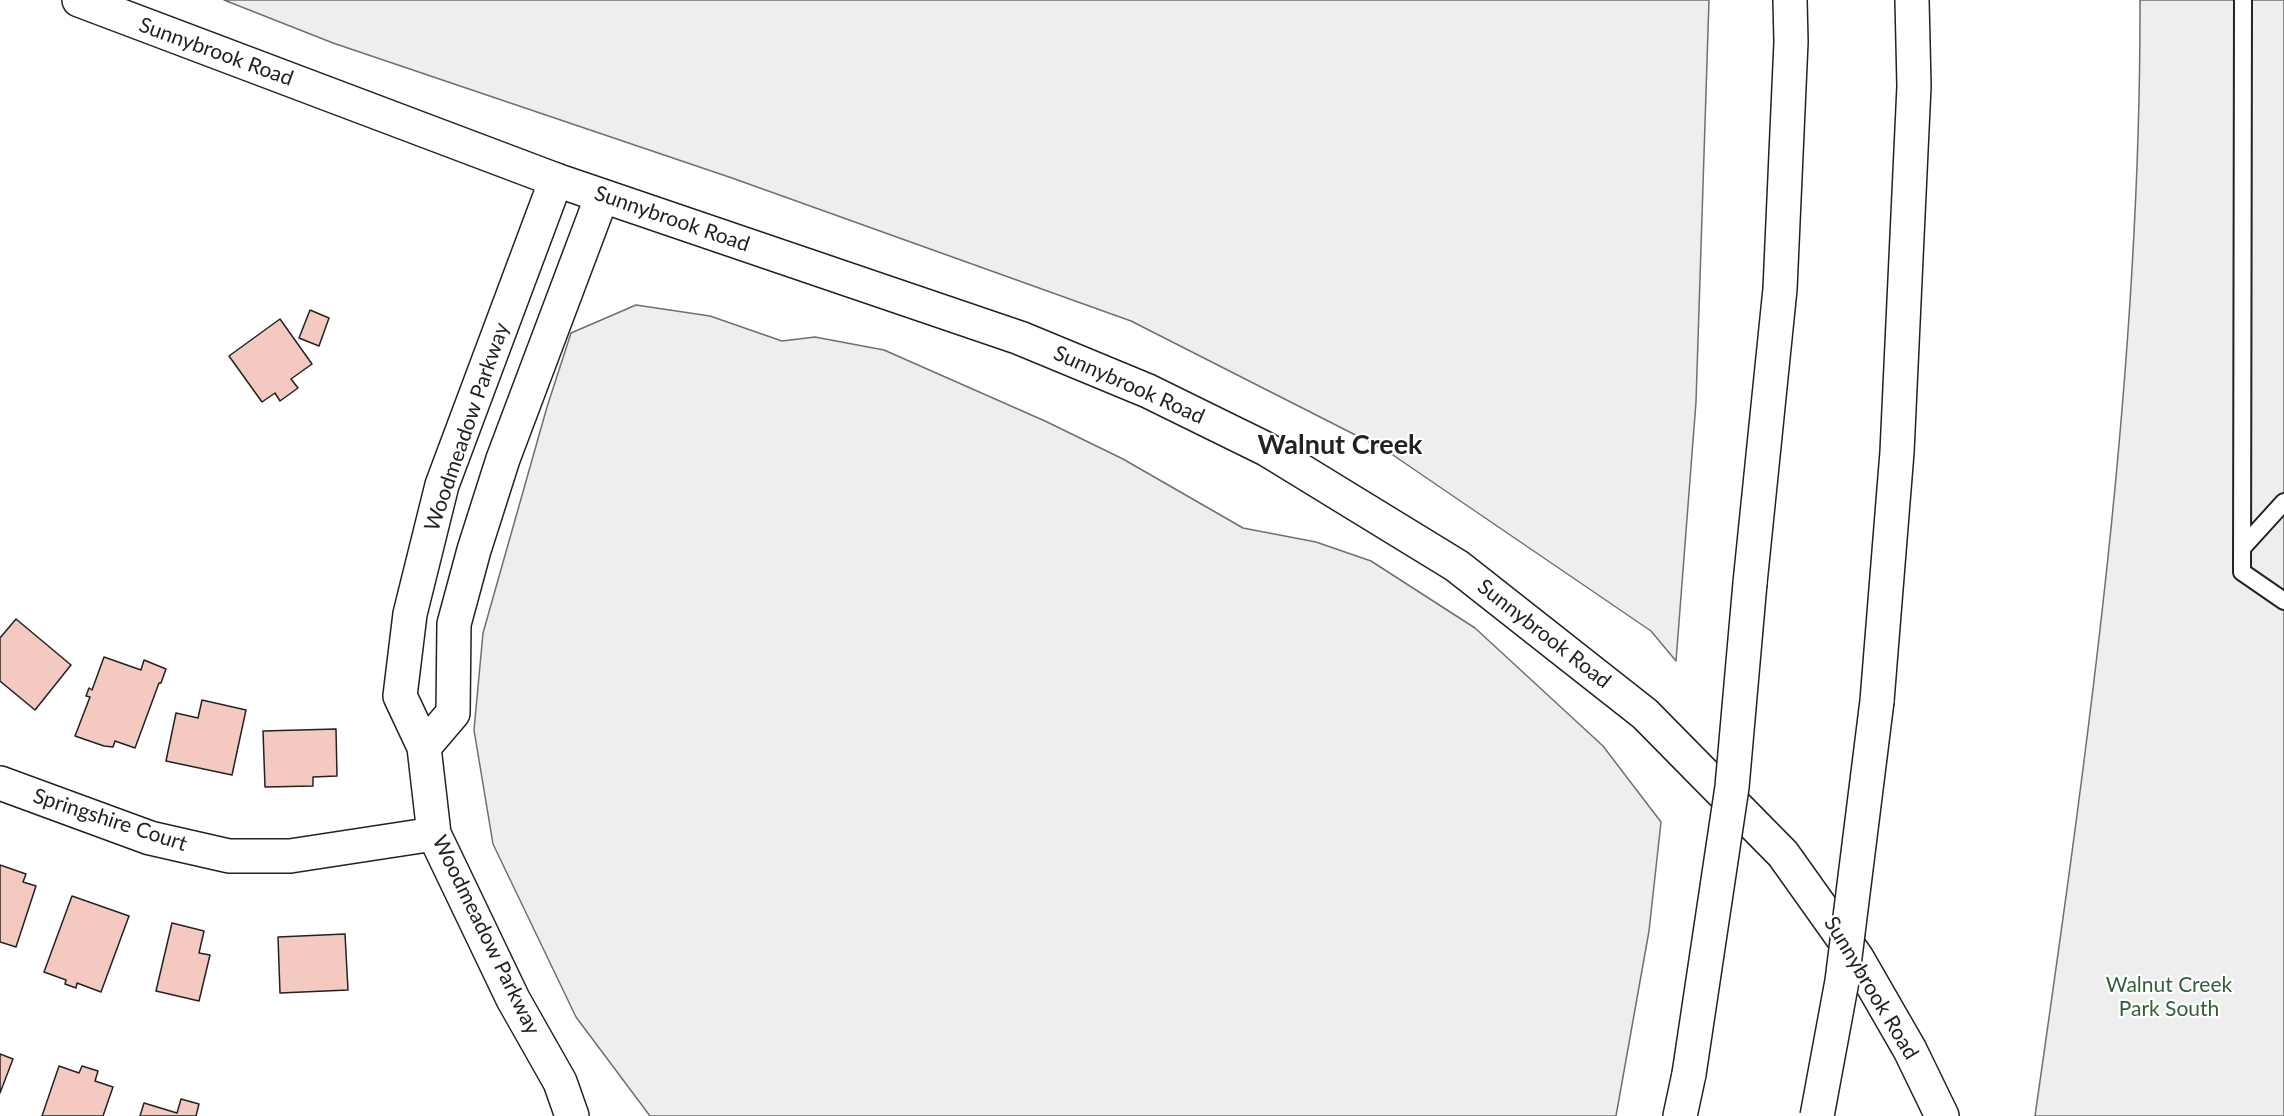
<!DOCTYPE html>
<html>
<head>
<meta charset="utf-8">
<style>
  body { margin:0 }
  canvas { display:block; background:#fff }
</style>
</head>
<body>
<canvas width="2284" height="1116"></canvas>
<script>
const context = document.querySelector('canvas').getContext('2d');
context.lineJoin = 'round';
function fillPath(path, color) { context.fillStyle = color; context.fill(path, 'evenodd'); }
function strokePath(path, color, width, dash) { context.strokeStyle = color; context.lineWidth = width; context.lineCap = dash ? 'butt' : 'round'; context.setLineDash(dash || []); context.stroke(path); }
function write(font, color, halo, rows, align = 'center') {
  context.font = font + ' Lato,sans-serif'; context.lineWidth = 4.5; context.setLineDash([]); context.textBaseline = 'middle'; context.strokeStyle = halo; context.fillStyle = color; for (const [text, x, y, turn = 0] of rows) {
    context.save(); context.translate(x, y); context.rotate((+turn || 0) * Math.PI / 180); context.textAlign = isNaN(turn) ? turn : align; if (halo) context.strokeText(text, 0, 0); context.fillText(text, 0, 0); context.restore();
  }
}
const green = new Path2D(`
  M224 0H1709L1696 402 1676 661 1651 631 1387 451 1131 321 732 178 333 43Z
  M2140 0H2284V1116H2035C2088 746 2141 374 2140 0Z
  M636 305 710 316 782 341 815 337 884 350 1045 421 1123 459 1243 528 1316 542 1371 561 1475 628 1603 746 1661 822 1649 931 1616 1116H650L576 1017 493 844 474 730 483 633 547 407 571 333Z`);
fillPath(green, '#eee');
strokePath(green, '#6f6f6f', 1.5);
const building = new Path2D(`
  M310 310 329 318 319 346 299 338Z
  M280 319 312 364 291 379 298 388 280 401 275 393 262 402 229 356Z
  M16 619 71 665 35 710 0 681V638Z
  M104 657 141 670 144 660 166 669 161 683H159L135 748 115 741 113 747 104 746 75 736 90 697 86 696 89 688 92 690Z
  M202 700 246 710 232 775 166 761 176 713 198 718Z
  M336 729 337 776 313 777V786L265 787 263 731Z
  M0 865 26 874 23 882 36 886 16 947 0 942Z
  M72 896 129 916 101 992 77 983 76 988 65 984 66 980 44 972Z
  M172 923 204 931 199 953 210 955 199 1001 156 991Z
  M345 934 348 990 280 993 278 937Z
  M0 1054 13 1059 0 1093Z
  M59 1066 79 1073 82 1066 98 1071 95 1081 113 1087 103 1116H42Z
  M181 1099 199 1104 196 1116H140L144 1103 177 1113Z`);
fillPath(building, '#f3c9c0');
strokePath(building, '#222', 1.5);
const lane = new Path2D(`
  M2243 0 2242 572 2284 601
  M2243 547 2284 502`);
const street = new Path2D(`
  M556 180 442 485 410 614 400 696 424 747 434 834 513 999 560 1082 572 1116
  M424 747 453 713 454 624 474 550 503 459 602 196
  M0 783 150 838 229 856H290L434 834`);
const secondary = new Path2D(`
  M79 0 556 180 1020 338 1148 391 1266 449 1457 566 1645 714 1783 854 1857 958 1910 1050 1942 1116`);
const highway = new Path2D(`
  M1750 583 1780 289 1791 42 1790 0
  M1877 701 1897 452 1914 86 1912 0
  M1680 1116 1689 1074`);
strokePath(lane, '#222', 20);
strokePath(street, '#222', 36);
strokePath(secondary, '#222', 36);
strokePath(highway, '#222', 36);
strokePath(lane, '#fff', 16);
strokePath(street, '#fff', 33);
strokePath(secondary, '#fff', 33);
strokePath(highway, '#fff', 33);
const highwayBridge = new Path2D(`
  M1689 1074 1732 787 1750 583
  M1817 1116 1842 981 1877 701`);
strokePath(highwayBridge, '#222', 36, []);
strokePath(highwayBridge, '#fff', 33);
write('21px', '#222', '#fff', [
  ["Sunnybrook Road",216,52,20],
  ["Sunnybrook Road",672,219,19],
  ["Sunnybrook Road",1129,385,24],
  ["Woodmeadow Parkway",467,427,-71],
  ["Sunnybrook Road",1544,634,38],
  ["Springshire Court",110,820,18],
  ["Woodmeadow Parkway",486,935,64],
  ["Sunnybrook Road",1871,988,59]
]);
write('21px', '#2f5e38', '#fff', [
  ["Walnut Creek",2169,985],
  ["Park South",2169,1009]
]);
write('bold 27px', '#222', '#fff', [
  ["Walnut Creek",1340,445]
]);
</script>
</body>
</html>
